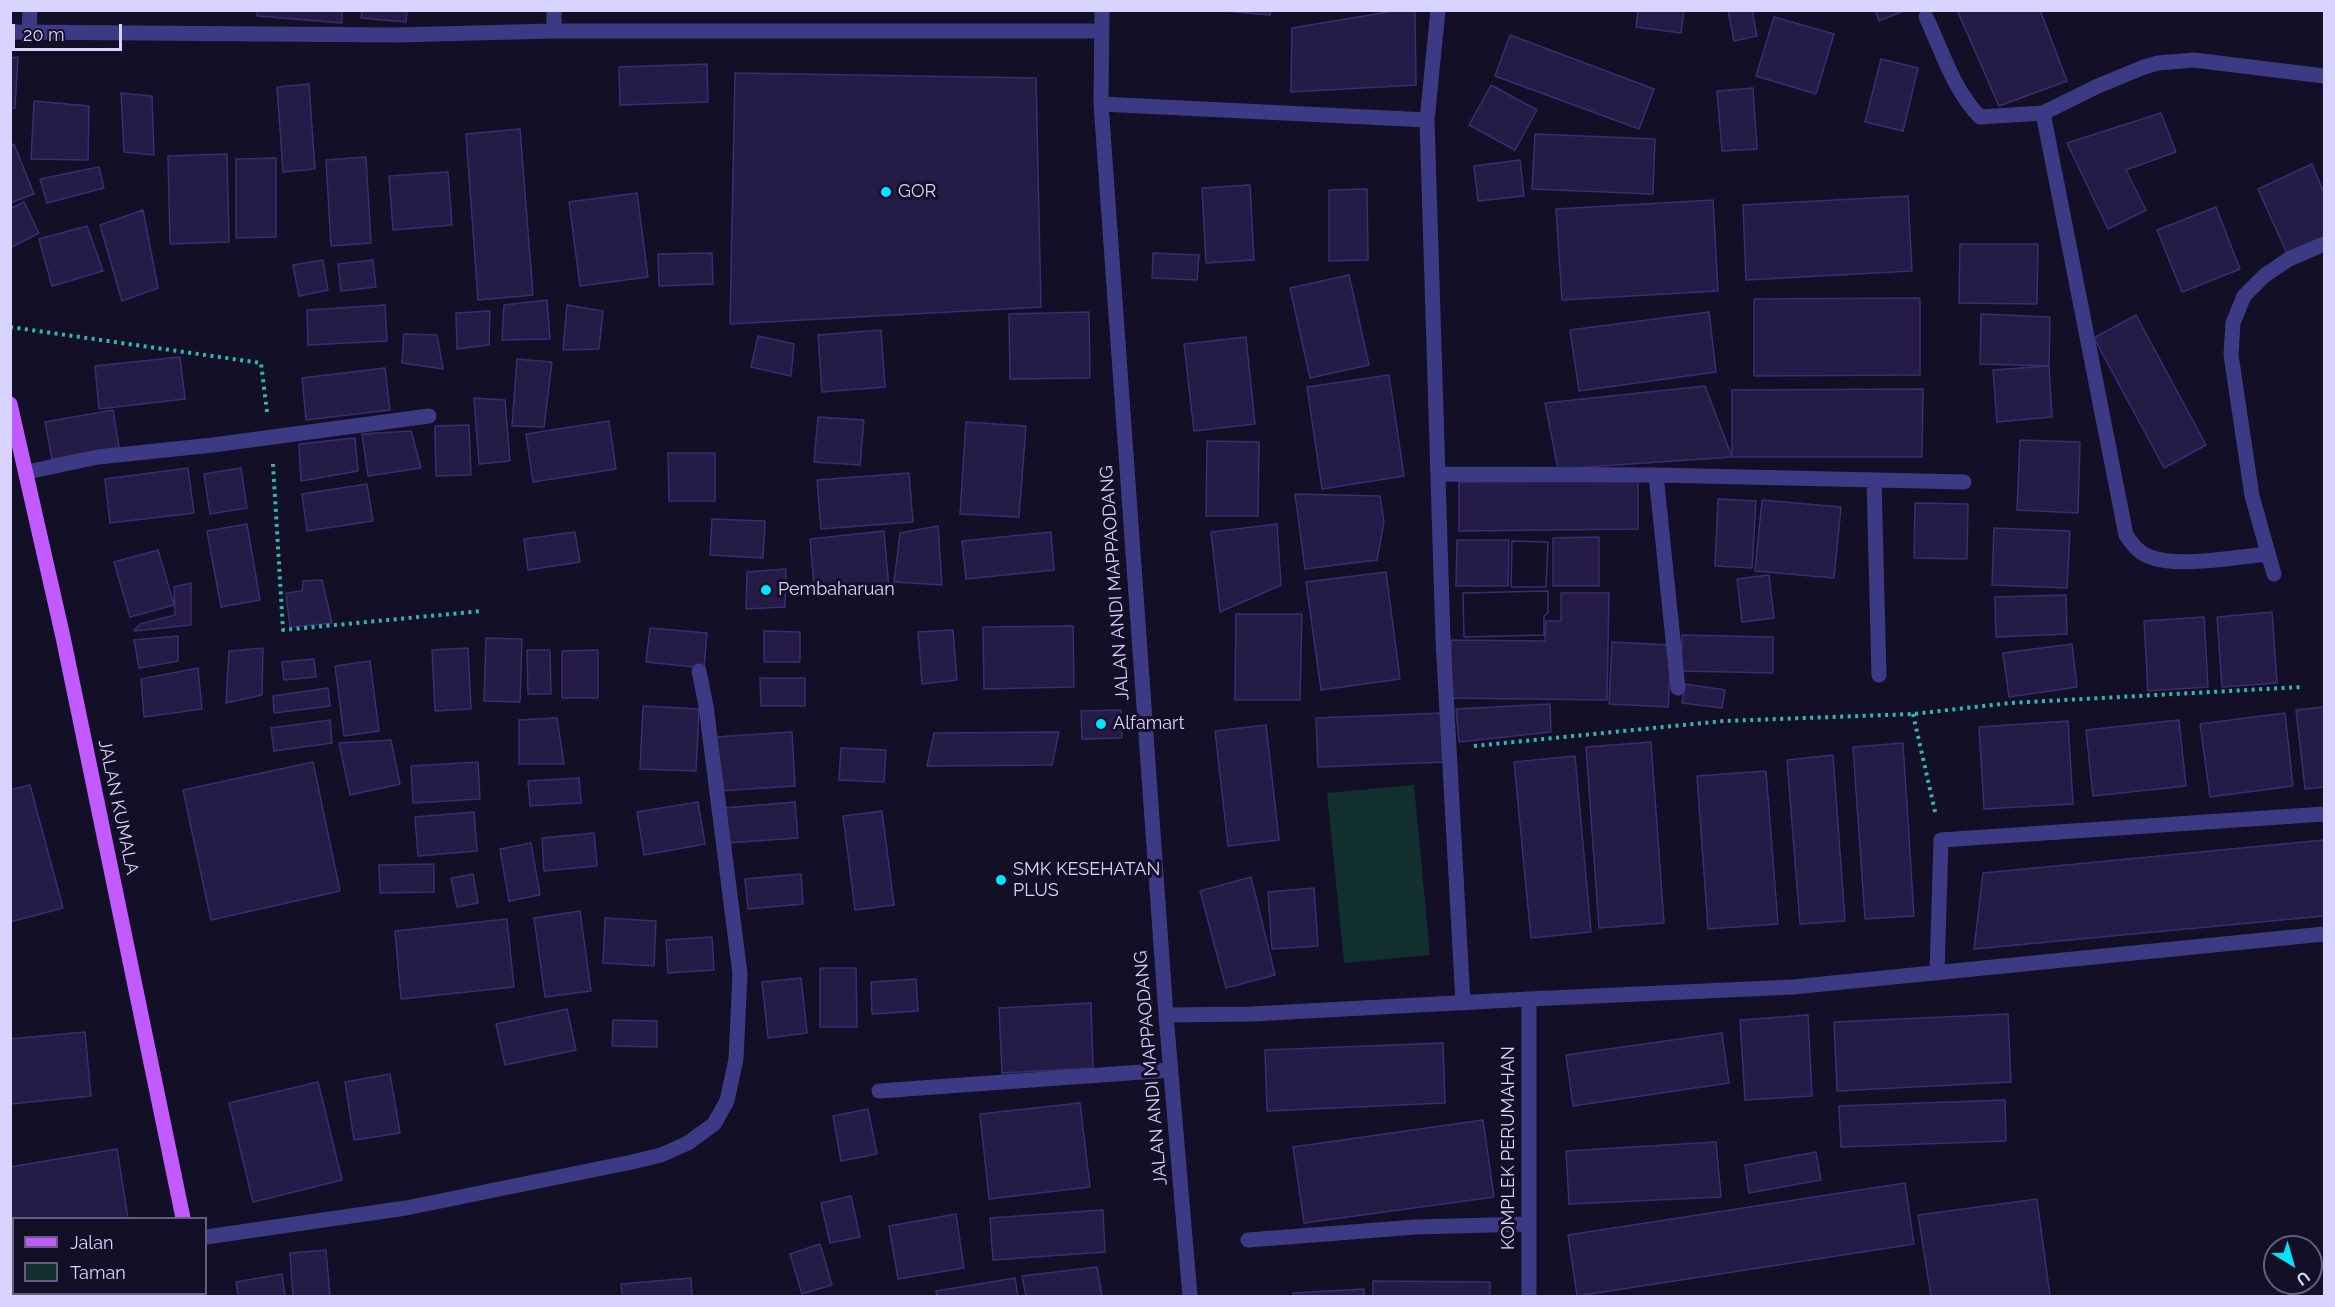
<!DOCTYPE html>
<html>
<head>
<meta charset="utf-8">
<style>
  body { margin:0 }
  #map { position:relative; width:2335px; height:1307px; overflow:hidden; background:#130f26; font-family:Raleway,sans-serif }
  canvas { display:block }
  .frame { position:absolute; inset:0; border:12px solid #d9d4ff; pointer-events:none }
  .legend { position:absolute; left:12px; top:1217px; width:195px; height:78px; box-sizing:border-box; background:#130f26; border:2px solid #625e7d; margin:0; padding:8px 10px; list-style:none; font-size:18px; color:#d9d4ff }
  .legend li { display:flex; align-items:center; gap:12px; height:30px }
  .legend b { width:30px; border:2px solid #625e7d }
  .north { position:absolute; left:2263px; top:1235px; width:60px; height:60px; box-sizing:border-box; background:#130f26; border:2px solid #625e7d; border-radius:50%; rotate:143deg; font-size:16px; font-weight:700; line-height:24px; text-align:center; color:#d9d4ff }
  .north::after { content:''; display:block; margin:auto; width:21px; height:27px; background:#00e5ff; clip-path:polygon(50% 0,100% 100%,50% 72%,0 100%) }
  .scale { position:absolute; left:12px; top:24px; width:110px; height:27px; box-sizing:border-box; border:3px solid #d9d4ff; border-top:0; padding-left:8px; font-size:18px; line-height:21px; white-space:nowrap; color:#d9d4ff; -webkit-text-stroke:4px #130f26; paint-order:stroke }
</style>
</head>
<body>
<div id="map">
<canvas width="2335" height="1307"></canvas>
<div class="frame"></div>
<ul class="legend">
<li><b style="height:8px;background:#c25bff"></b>Jalan</li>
<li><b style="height:16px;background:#12302f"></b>Taman</li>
</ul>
<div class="north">U</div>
<div class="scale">20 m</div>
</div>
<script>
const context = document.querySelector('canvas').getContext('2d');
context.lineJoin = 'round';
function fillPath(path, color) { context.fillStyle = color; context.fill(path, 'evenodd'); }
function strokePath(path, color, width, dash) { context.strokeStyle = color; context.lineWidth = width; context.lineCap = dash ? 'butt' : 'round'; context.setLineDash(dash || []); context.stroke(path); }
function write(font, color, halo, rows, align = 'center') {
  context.font = font + ' Raleway,sans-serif'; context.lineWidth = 6; context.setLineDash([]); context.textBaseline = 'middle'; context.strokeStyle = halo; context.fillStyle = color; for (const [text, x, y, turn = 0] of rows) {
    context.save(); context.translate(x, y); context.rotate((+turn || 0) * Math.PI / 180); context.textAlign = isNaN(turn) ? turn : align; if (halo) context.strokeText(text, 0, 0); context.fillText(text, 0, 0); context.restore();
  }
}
fillPath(new Path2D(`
  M1414 785 1430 955 1344 963 1327 793Z`), '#12302f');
const building = new Path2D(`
  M257 10H342V23L257 16Z
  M362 10H407L406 22 361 18Z
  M1215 10H1271L1270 15Z
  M1400 10H1415L1416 85 1291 92 1292 28Z
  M1638 10H1684L1681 33 1636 27Z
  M1728 10H1752L1757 36 1734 41Z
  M1875 10H1906L1879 21Z
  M1957 10H2040L2067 81 1999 106Z
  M1774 17 1834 34 1816 94 1756 76Z
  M1510 35 1654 89 1639 129 1495 76Z
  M18 57 15 108 10 109V58Z
  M1881 59 1918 68 1903 131 1865 122Z
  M707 64 708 102 620 105 619 67Z
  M735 73 1036 78 1041 307 730 324Z
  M309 84 315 169 283 172 277 87Z
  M1491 85 1537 110 1515 150 1469 125Z
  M1753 88 1757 149 1722 151 1717 91Z
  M121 93 152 96 154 155 124 152Z
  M34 101 89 106 88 160 31 159Z
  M2161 113 2176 152 2126 170 2146 210 2108 229 2067 143Z
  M520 129 533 295 478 300 466 134Z
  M1535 134 1655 139 1653 194 1532 189Z
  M14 144 34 194 10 203V146Z
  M227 154 229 242 170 244 168 156Z
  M366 157 371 243 331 246 326 160Z
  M276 158V237L236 238V159Z
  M1520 160 1524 196 1478 201 1474 166Z
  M2312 164 2324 193V241L2289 258 2258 189Z
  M99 167 104 188 47 203 40 179Z
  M448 172 452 225 393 230 389 176Z
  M1250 185 1254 260 1206 263 1202 188Z
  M1367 189 1368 260 1329 261V190Z
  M637 193 648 277 580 286 569 202Z
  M1908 196 1912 271 1746 280 1743 205Z
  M1713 200 1718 291 1562 300 1556 209Z
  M24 202 39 233 10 248V209Z
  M2216 207 2240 269 2182 292 2157 230Z
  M143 210 158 288 122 301 100 225Z
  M87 226 103 271 52 286 39 239Z
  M1960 244H2038L2037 304 1959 303Z
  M712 253 713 284 659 286 658 254Z
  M1153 253 1199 255 1197 280 1152 278Z
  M323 260 328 290 299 296 293 265Z
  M373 260 376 287 341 291 338 264Z
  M1349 275 1369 365 1310 378 1290 288Z
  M1920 298V375L1754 376V299Z
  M547 300 550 339 502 340 504 305Z
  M385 305 387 341 308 345 307 310Z
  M567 305 603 311 599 349 563 350Z
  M490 311 489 345 457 349 456 313Z
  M1089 312 1090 378 1010 379 1009 314Z
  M1709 312 1716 372 1579 391 1570 330Z
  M1981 314 2050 317 2049 366 1980 364Z
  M2136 315 2206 445 2164 468 2094 338Z
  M881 330 885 387 822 392 818 335Z
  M404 334 437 335 443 369 402 363Z
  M758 336 794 344 791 376 751 367Z
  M1246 337 1255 424 1194 431 1184 344Z
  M180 357 185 399 99 409 95 366Z
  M517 359 552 362 544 427 512 426Z
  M2049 366 2052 417 1997 422 1993 370Z
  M385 368 390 410 306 420 302 378Z
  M1389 375 1404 476 1322 489 1307 387Z
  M1705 386 1732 457 1558 469 1545 403Z
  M1923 389 1922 457H1732V390Z
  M474 398 505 400 510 461 479 464Z
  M113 410 119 447 52 459 45 422Z
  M818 417 864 420 860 465 814 462Z
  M609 421 616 469 533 482 526 434Z
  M966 422 1026 426 1019 517 960 514Z
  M469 425 471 475 436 476 435 426Z
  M411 431 421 468 368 476 362 434Z
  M355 438 358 471 301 481 299 444Z
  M2020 440 2080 442 2078 513 2017 510Z
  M1207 441 1259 442 1258 516H1206Z
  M668 453H715V501H669Z
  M188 468 194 513 110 523 105 479Z
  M241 468 247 508 210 514 204 474Z
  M909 473 913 522 821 529 817 480Z
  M1638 481V529L1459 531V482Z
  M367 484 373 521 307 531 302 494Z
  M1295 494 1380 496 1384 522 1377 560 1305 569Z
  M1718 499 1756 501 1752 568 1715 566Z
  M1762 500 1841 507 1834 578 1755 571Z
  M1915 503 1968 504 1967 559 1914 558Z
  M712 519 765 521 763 558 710 555Z
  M247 524 260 600 221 607 207 531Z
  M1277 524 1281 585 1220 612 1211 532Z
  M938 526 942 585 894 582 900 533Z
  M1994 528 2070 531 2067 588 1992 585Z
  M884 531 889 589 815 597 810 539Z
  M575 532 580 562 528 570 524 539Z
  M1051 532 1054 570 966 579 962 541Z
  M1599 537V586H1553V538Z
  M1457 540H1509L1508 586H1456Z
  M1512 541 1548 542 1546 587H1511Z
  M1512 541 1548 542 1546 587H1511Z
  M158 550 174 605 130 617 114 562Z
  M786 569 785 607 746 609 747 572Z
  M1386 572 1400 679 1321 690 1306 582Z
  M1769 575 1774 618 1742 622 1737 579Z
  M322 580 332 623 290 627 286 593 302 591 303 581Z
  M191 583V625L134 631 140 624 175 615 174 587Z
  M1548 591V613L1544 616V635L1464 637 1463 593Z
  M1548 591V613L1544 616V635L1464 637 1463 593Z
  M1561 593H1609L1607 700 1450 698 1451 640 1545 641 1546 621H1561Z
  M2066 595 2067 634 1996 637 1995 597Z
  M2272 612 2277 683 2222 687 2217 617Z
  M1236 614H1302L1300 700H1235Z
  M2204 617 2208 687 2148 691 2144 621Z
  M1073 626 1074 687 984 689 983 627Z
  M650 628 707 633 704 668 646 662Z
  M953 630 957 680 922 684 918 632Z
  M764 631 800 632V662H764Z
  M1682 635 1773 637V673L1681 671Z
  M178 636V661L139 668 134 640Z
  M486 638 522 639 520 702 484 701Z
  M1612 642 1672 645 1668 707 1609 704Z
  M2072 644 2077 687 2009 697 2003 653Z
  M263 648 262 695 226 703 229 651Z
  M468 648 471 709 435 711 432 650Z
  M527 650H550L551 694H528Z
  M598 650V698H562V651Z
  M314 659 316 677 284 680 282 662Z
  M370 661 379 731 344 736 335 666Z
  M198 668 202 709 144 717 141 679Z
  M760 678H805V706H761Z
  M1685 684 1725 690 1722 708 1682 703Z
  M328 688 330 706 274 713 273 696Z
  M1550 704 1551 732 1459 742 1456 709Z
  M643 706 699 709 696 771 640 769Z
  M2324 707V787L2305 789 2296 710Z
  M1121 710 1122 738 1082 739 1081 711Z
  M1443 713 1445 762 1318 767 1316 718Z
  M2285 713 2293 786 2210 797 2200 724Z
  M557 718 564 764H519V720Z
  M330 720 332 743 274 751 271 728Z
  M2179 720 2186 786 2093 796 2086 730Z
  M2068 721 2073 804 1984 809 1979 727Z
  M1266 725 1279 840 1228 846 1215 731Z
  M792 732 795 786 719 791 716 737Z
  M1059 732 1052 765 927 766 934 733Z
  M391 740 400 784 350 795 339 743Z
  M1651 742 1664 923 1599 928 1586 747Z
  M1903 743 1914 916 1865 919 1853 747Z
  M841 748 886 750 884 782 839 780Z
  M1833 755 1845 921 1800 924 1787 760Z
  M1575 756 1591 932 1531 938 1514 762Z
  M313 762 340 891 211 920 183 790Z
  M478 762 480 799 413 803 411 766Z
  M1766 771 1778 924 1708 929 1697 776Z
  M579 778 581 803 530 806 528 781Z
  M30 785 63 908 10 922V790Z
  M698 802 705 844 644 855 637 812Z
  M795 802 798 838 727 843 724 808Z
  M882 811 894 905 855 910 843 816Z
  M474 812 477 851 418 856 415 817Z
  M594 833 597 866 544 871 542 838Z
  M2324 840V916L1974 949 1983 873Z
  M531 843 540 895 509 901 500 849Z
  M434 864V892L380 893 379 865Z
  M473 874 478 903 457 907 451 878Z
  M801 874 803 904 748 909 745 879Z
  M1251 877 1275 975 1226 988 1200 891Z
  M1314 888 1318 946 1272 949 1268 892Z
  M580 911 591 991 545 997 534 918Z
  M605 918 656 921 654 966 603 963Z
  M507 919 514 987 401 999 395 931Z
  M712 937 714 970 668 973 666 940Z
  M820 968H856L857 1027H820Z
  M801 978 807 1033 768 1038 762 982Z
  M916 979 918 1011 872 1014 871 982Z
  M1091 1003 1093 1068 1002 1073 999 1008Z
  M567 1009 576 1050 505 1065 496 1024Z
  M2008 1014 2011 1082 1837 1091 1834 1022Z
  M1808 1015 1812 1096 1745 1100 1740 1020Z
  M613 1020 657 1021V1047L612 1046Z
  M85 1032 91 1096 10 1104V1039Z
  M1722 1033 1729 1083 1573 1106 1566 1055Z
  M1443 1043 1445 1103 1267 1111 1265 1050Z
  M390 1074 400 1133 354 1140 345 1082Z
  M318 1082 342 1180 253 1202 229 1103Z
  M2005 1100 2006 1141 1841 1147 1839 1106Z
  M1080 1103 1090 1187 989 1199 980 1114Z
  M868 1109 877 1154 841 1161 833 1116Z
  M1483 1120 1494 1197 1304 1223 1293 1147Z
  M1716 1142 1721 1197 1569 1204 1566 1151Z
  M117 1149 128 1218H14V1232L10 1214V1167Z
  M1816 1152 1821 1180 1749 1193 1745 1165Z
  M1905 1183 1914 1244 1577 1296 1568 1235Z
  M851 1196 860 1237 830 1243 821 1203Z
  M2037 1199 2050 1296H1931L1918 1215Z
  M1103 1210 1105 1252 993 1260 990 1218Z
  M956 1214 964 1268 898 1279 889 1226Z
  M820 1244 832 1285 802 1294 790 1254Z
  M326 1250 330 1296H293L290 1253Z
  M1097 1267 1102 1296H1026L1022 1276Z
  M282 1274 285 1296H238L236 1282Z
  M691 1278 692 1296H622L621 1284Z
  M1015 1278 1018 1296H937L936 1291Z
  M1373 1281 1490 1282V1296H1373Z
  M1364 1289V1296H1293V1293Z`);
fillPath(building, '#241b47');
strokePath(building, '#3b2d73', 1.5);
strokePath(new Path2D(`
  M10 327 261 363 267 412
  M273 464 283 630 482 611
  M1913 714 1936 816
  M1474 746 1724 721 1913 714 2010 703 2302 687`), '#2fb8b0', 4, [3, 4.5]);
strokePath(new Path2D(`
  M1102 10 1101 104 1166 1015 1190 1296
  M1926 17C1942 51 1954 91 1980 117L2043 113 2098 86 2144 67 2158 63 2194 60 2324 76
  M554 31V10
  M10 32 396 35 554 31H1101
  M29 32 30 10
  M1101 104 1427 120 1438 10
  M2043 113 2126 535C2133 545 2139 553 2150 557 2178 568 2236 557 2267 554
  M1427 120 1443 639 1463 1003
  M27 472 98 457 213 445 429 416
  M1439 474 1656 475 1964 482
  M1656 475 1678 688
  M1874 480 1879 675
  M2274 574 2252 496 2231 355 2233 323 2244 296 2264 276 2289 259 2324 244
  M1937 973 1941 840 2324 814
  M1529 999V1296
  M1166 1015 1252 1014 1529 999 1793 987 2324 934
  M879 1091 1170 1070
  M206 1237 406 1208 632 1162 661 1155 688 1143 714 1124 727 1101 736 1059 740 974 706 706 699 671
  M1248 1240 1416 1227 1529 1224`), '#3d3a85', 15);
strokePath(new Path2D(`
  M10 404 63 637 183 1218
  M197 1294 198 1296`), '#c25bff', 15);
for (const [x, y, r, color] of [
  [886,192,6,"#00e5ff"],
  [766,590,6,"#00e5ff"],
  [1101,724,6,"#00e5ff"],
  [1001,880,6,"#00e5ff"]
]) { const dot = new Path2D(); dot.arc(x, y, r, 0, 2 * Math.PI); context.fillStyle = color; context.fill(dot); strokePath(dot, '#130f26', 2); }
write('18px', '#d9d4ff', '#130f26', [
  ["GOR",898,192],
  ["Pembaharuan",778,590],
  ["Alfamart",1113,724],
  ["SMK KESEHATAN",1013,870],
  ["PLUS",1013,891]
], 'left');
write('18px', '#d9d4ff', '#130f26', [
  ["JALAN ANDI MAPPAODANG",1115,583,-94],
  ["JALAN KUMALA",118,807,78],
  ["JALAN ANDI MAPPAODANG",1151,1068,-95],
  ["KOMPLEK PERUMAHAN",1509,1148,-90]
]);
</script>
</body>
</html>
